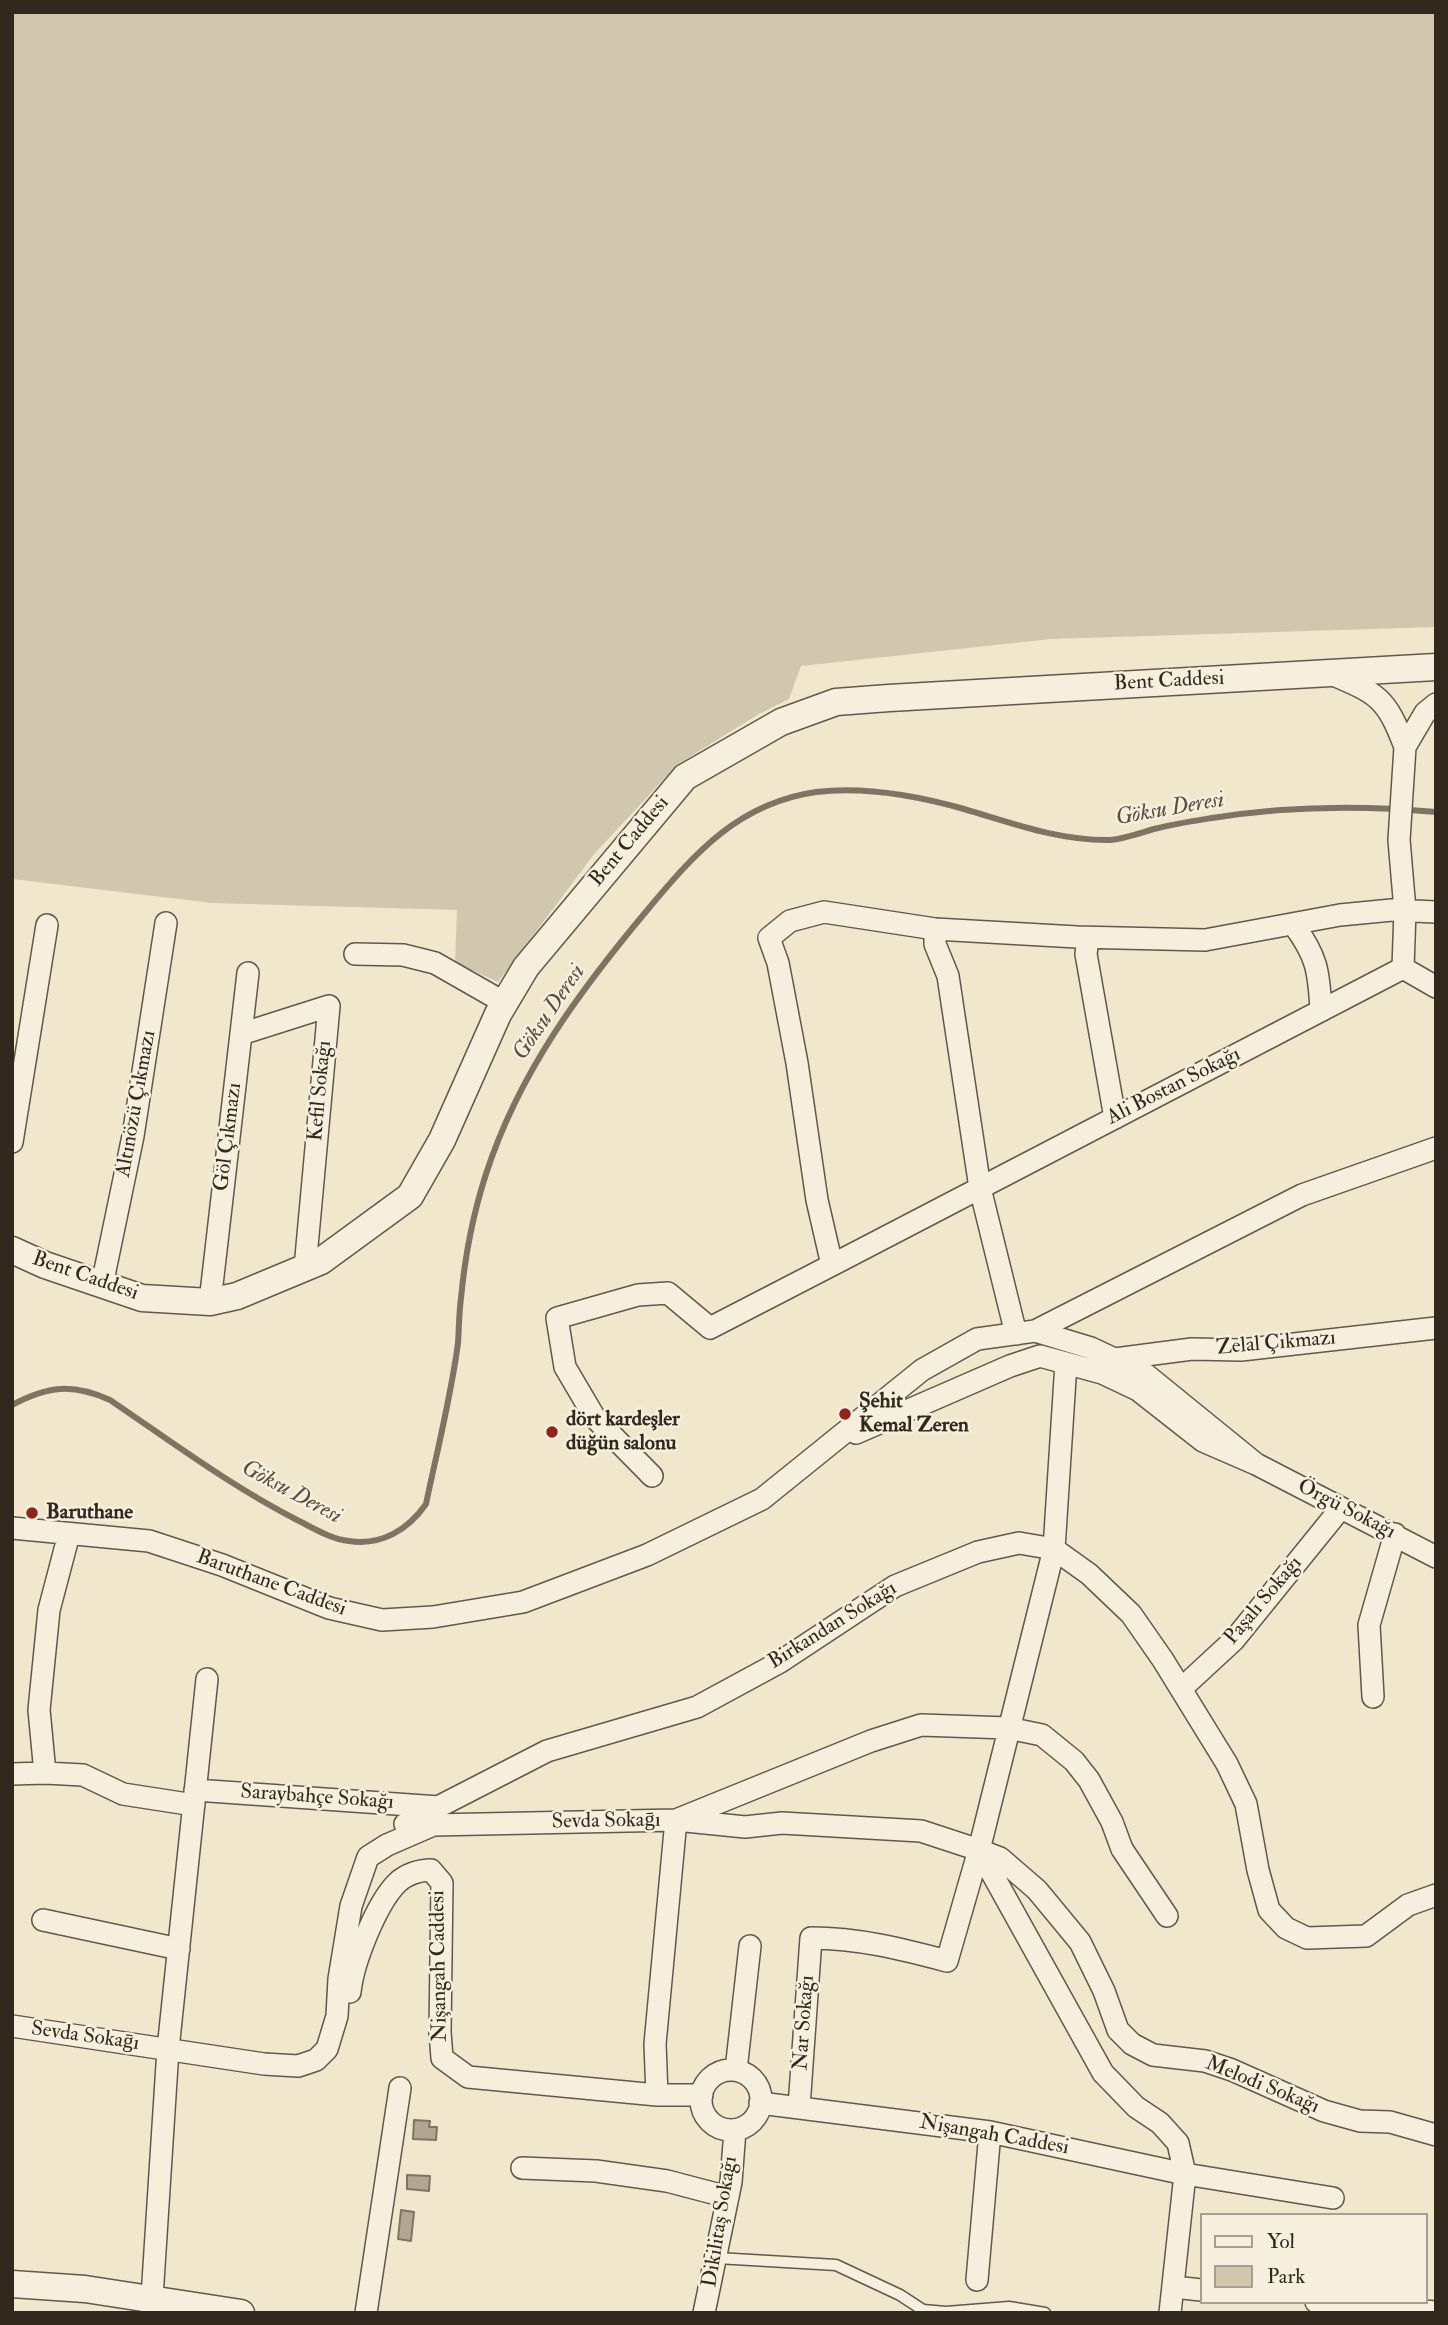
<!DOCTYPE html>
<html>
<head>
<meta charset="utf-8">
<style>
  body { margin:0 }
  #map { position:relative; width:1448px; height:2325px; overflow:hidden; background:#f1e7cd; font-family:"IM FELL Double Pica",serif }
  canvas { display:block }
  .frame { position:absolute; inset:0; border:14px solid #32281e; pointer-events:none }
  .legend { position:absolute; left:1200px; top:2213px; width:228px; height:91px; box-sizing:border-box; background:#f6efde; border:2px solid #a89f91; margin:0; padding:9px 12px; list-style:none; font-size:21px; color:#32281e }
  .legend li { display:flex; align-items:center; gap:14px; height:35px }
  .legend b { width:35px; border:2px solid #a89f91 }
</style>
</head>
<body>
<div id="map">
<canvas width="1448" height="2325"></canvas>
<div class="frame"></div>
<ul class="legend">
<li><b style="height:9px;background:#f6efde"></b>Yol</li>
<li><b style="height:19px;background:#d1c7af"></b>Park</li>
</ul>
</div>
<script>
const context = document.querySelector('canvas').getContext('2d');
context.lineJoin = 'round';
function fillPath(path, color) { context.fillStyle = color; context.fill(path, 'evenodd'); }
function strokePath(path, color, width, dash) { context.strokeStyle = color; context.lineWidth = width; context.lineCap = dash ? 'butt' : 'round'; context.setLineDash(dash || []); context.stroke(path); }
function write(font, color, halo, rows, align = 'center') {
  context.font = font + ' "IM FELL Double Pica",serif'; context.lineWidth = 5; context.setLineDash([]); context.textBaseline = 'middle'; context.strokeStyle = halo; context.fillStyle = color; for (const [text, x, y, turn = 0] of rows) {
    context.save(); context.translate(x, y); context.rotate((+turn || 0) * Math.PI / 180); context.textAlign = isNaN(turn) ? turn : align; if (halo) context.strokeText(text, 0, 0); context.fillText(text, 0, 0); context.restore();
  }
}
fillPath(new Path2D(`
  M12 12H1436V627L1051 639 801 666 789 699 759 714 678 764 595 853 498 982 455 962 457 910 212 903 12 879Z`), '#d1c7af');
const water = new Path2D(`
  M414 2120 430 2121 429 2127H437L436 2140 413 2139Z
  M407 2175 430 2176 429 2191 407 2189Z
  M401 2210 414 2212 411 2241 398 2239Z`);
fillPath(water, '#b0a692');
strokePath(water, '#7e7464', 2);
strokePath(new Path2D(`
  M12 1405C48 1386 72 1383 110 1400 172 1442 232 1487 299 1521 315 1529 331 1539 349 1541 381 1546 408 1530 426 1504 437 1451 451 1397 458 1343 459 1328 459 1313 461 1298 465 1256 473 1214 486 1174 519 1072 581 989 649 908 696 852 739 803 816 792 865 786 918 796 964 809 1012 823 1059 841 1110 840 1124 839 1140 833 1154 829 1173 824 1193 821 1212 818 1286 806 1361 805 1436 812`), '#7e7464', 6);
const service = new Path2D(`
  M717 2258 836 2265 900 2295 923 2310 946 2312 1009 2307 1045 2313`);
const minor = new Path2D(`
  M1331 674C1378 694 1386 697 1405 747L1425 713 1436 704
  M1293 924C1317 956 1319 971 1321 1011
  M935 929V944L948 976 980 1188 1016 1334
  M1088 938 1086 954 1115 1118
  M355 954 403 955 435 963 505 1003
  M1403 968 1436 987
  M241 1034 329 1006 305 1268
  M12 1142 47 925
  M832 1265 1403 968 1405 910 1399 840 1405 747
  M102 1285 133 1136 166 923
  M210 1302 248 973
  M1035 1331 1302 1195 1436 1148
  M1115 1359 1192 1349 1241 1350 1436 1328
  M856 1433 1010 1366 1040 1356 1102 1373 1138 1390 1203 1441 1256 1464 1436 1557
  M652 1476 595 1418 565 1367 557 1318 638 1295 668 1293 710 1328 832 1265 817 1200 797 1063 778 963 769 938 790 921 824 912 935 929 1077 937 1205 940 1340 915 1392 910 1436 912
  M12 1528 149 1541 222 1565 329 1608 382 1620 433 1617 523 1602 647 1555 762 1499 922 1370 977 1339 1035 1331 1091 1348 1144 1373 1256 1464
  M1181 1689 1234 1640 1341 1508
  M1373 1697 1369 1625 1395 1534
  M45 1773 39 1710 49 1610 69 1534
  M12 1774 45 1773 83 1775 123 1794 194 1805
  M195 1790 439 1807
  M405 1824 547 1751 697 1707 780 1662 895 1586 978 1552 1019 1543 1054 1549 1089 1574 1131 1614 1163 1660 1227 1764 1246 1804 1258 1870 1269 1910 1286 1928 1307 1938 1366 1936 1408 1905 1436 1895
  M979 1850 1000 1858 1037 1890 1080 1942 1104 1991 1118 2030 1132 2044 1153 2055 1205 2061 1232 2070 1324 2111 1360 2121 1390 2122 1436 2135
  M43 1920 179 1949
  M350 1992C353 1963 376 1904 397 1883 406 1874 420 1870 431 1870L442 1883 440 2032 442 2058 468 2077 657 2095H702
  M12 2026 264 2064 298 2066 316 2060 327 2049 337 2016 339 1979 351 1906 368 1857 387 1845 433 1825 676 1820 745 1827 782 1823 921 1831 979 1850 1103 2073 1136 2107 1160 2123 1178 2143 1185 2174 1170 2313
  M736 2070 750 1946
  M701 2100a30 30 0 1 1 60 0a30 30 0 1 1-60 0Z
  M657 2095 655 2044 676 1820 871 1741 921 1725 1008 1728 1042 1735 1074 1761 1089 1780 1112 1822 1122 1849 1167 1916
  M760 2103 990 2132 1185 2174 1333 2198
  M799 2107 811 1938C858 1938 902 1949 947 1961L979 1850 1054 1549 1066 1363
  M522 2168 596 2171 667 2181 728 2197
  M977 2280 990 2132
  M1174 2287 1201 2290
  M1316 2302 1436 2312
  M151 2313 168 2049 207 1679
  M366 2313 400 2088
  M704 2313 731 2182 735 2130`);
const tertiary = new Path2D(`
  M12 1250 45 1265 142 1298 210 1302 237 1296 321 1261 410 1196 442 1140 498 1014 526 967 685 777 781 722 836 702 889 698 1436 667
  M12 2284 85 2289 241 2313`);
strokePath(service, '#62584a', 13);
strokePath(minor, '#62584a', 24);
strokePath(tertiary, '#62584a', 29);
strokePath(service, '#f6efde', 10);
strokePath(minor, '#f6efde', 21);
strokePath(tertiary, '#f6efde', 26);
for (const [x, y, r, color] of [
  [845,1414,7,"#8f2418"],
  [552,1432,7,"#8f2418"],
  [32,1513,7,"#8f2418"]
]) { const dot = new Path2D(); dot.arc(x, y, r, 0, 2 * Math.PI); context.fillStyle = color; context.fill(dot); strokePath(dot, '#f6efde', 2.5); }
write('21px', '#32281e', '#f6efde', [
  ["Bent Caddesi",1169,682,-3],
  ["Bent Caddesi",630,842,-50],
  ["Ali Bostan Sokağı",1174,1087,-27],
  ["Kefil Sokağı",321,1091,-85],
  ["Altınözü Çıkmazı",137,1104,-80],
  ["Göl Çıkmazı",229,1137,-83],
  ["Bent Caddesi",85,1277,19],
  ["Zelal Çıkmazı",1276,1344,-5],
  ["Örgü Sokağı",1346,1510,27],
  ["Baruthane Caddesi",271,1584,20],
  ["Paşalı Sokağı",1264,1601,-50],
  ["Birkandan Sokağı",833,1626,-32],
  ["Saraybahçe Sokağı",317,1798,4],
  ["Sevda Sokaḡı",606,1822,-1],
  ["Nişangah Caddesi",440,1966,-91],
  ["Nar Sokağı",805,2023,-86],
  ["Sevda Sokaḡı",85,2037,8],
  ["Melodi Sokağı",1262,2086,22],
  ["Nişangah Caddesi",994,2136,10],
  ["Dikilitaş Sokağı",721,2222,-81]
]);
write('bold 21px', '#32281e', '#f6efde', [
  ["Şehit",859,1402],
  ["Kemal Zeren",859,1426],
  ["dört kardeşler",566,1420],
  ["düğün salonu",566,1444],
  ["Baruthane",46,1513]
], 'left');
write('italic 23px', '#584e41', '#f6efde', [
  ["Göksu Deresi",1170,810,-10],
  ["Göksu Deresi",550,1013,-56],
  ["Göksu Deresi",291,1493,28]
]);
</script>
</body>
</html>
